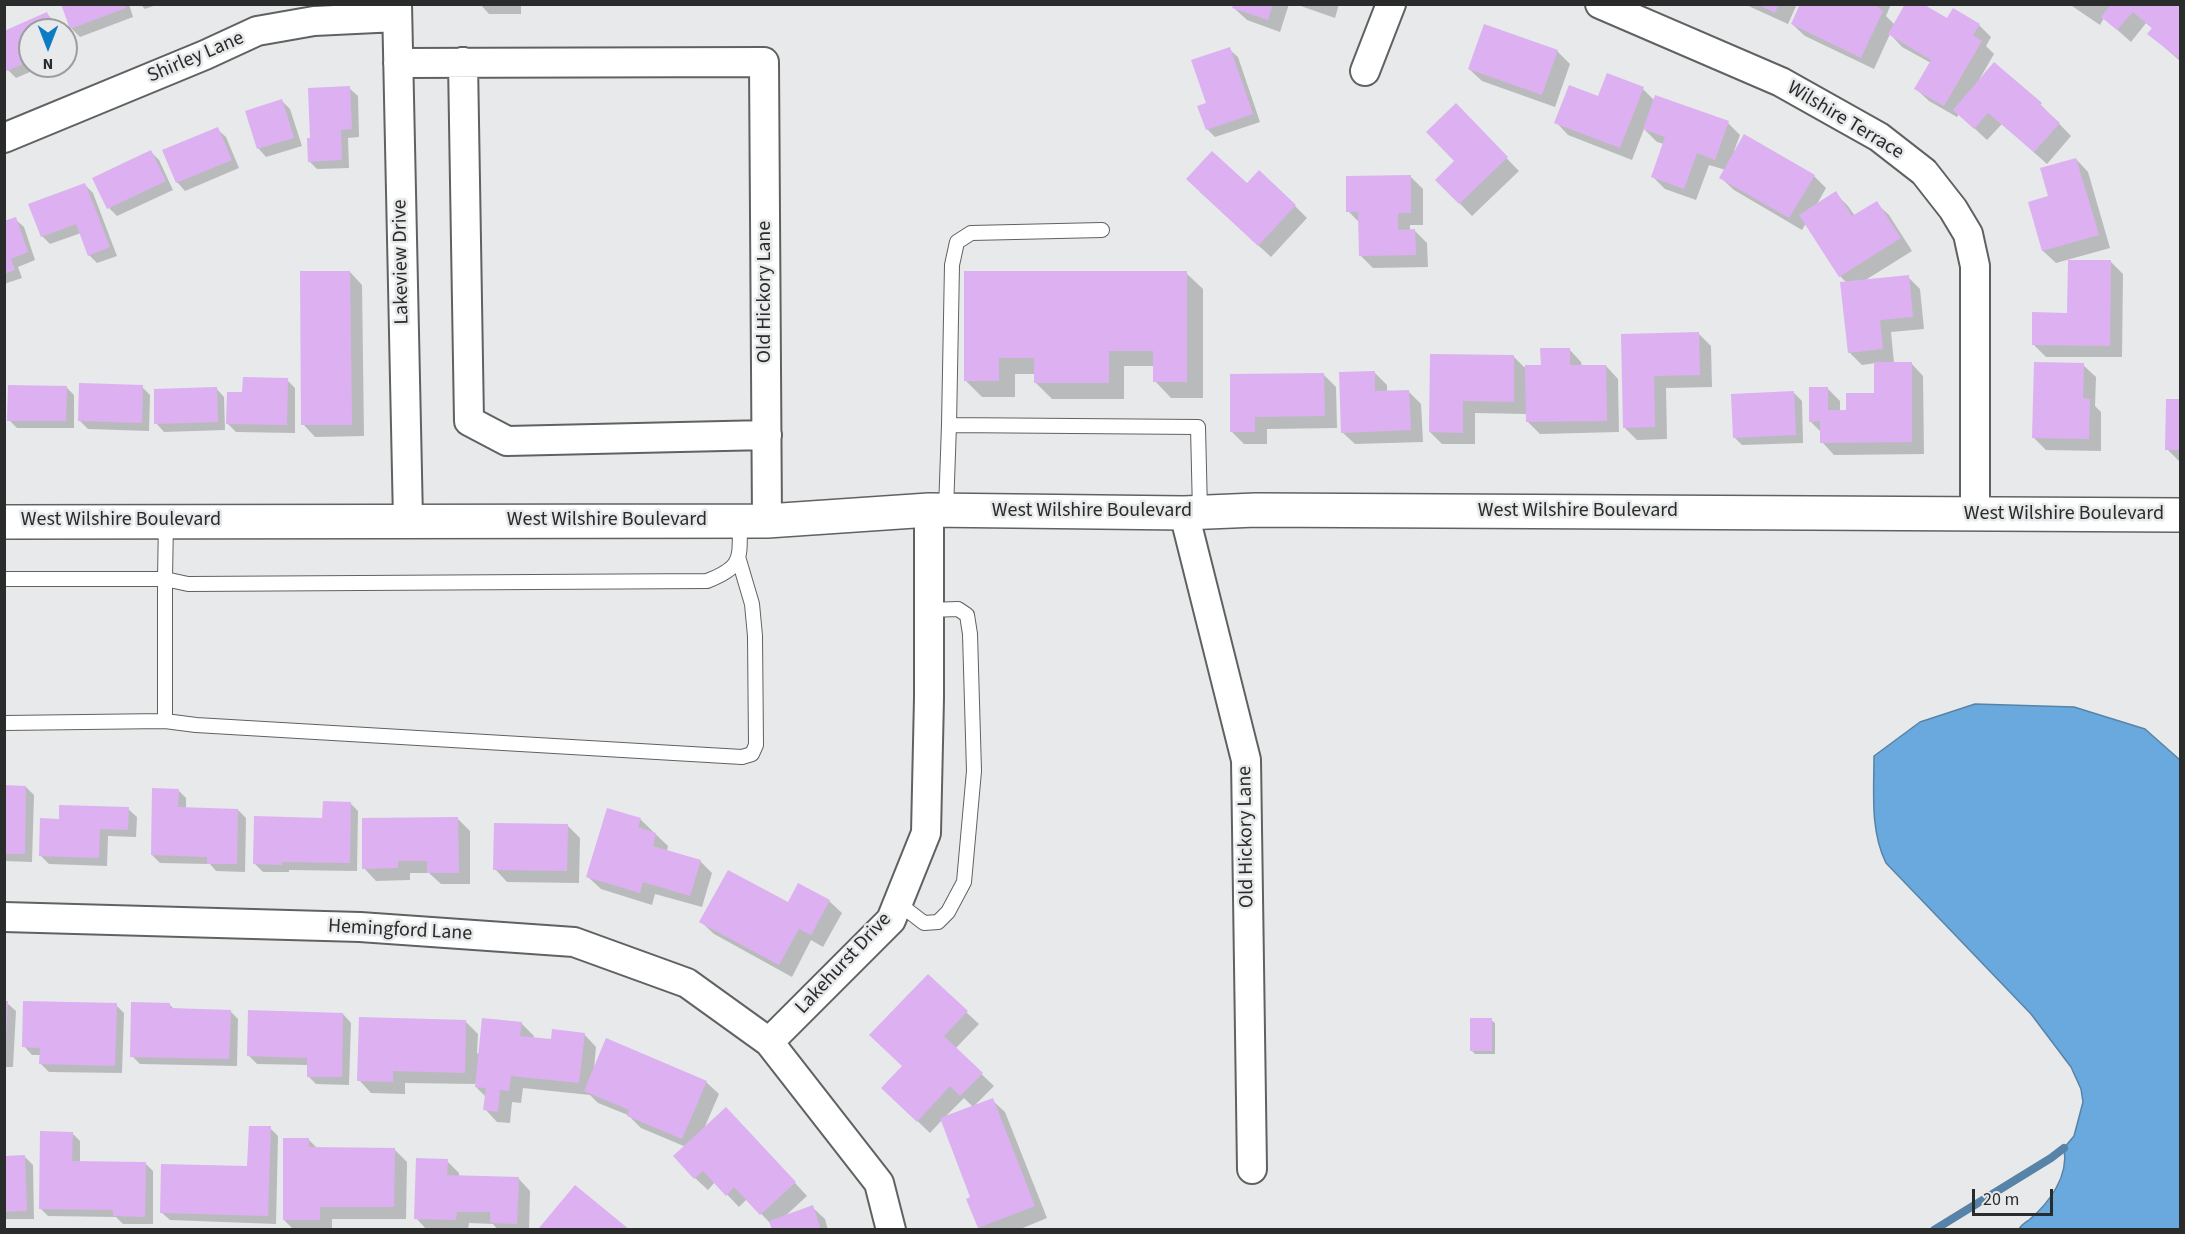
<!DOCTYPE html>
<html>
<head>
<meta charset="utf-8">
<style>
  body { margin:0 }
  #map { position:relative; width:2185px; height:1234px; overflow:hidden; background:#e7e9ea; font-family:"Source Sans 3",sans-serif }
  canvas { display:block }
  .frame { position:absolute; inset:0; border:6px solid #2a2b2b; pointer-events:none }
  .north { position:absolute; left:18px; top:18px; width:60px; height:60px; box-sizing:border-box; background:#e7e9ea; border:2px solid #9b9d9e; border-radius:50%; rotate:180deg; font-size:16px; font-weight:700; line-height:24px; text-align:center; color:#2a2b2b }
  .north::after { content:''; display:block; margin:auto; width:21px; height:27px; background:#0e7bc5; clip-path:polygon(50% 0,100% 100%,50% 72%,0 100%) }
  .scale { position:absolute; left:1972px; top:1189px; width:81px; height:27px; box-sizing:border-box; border:3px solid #2a2b2b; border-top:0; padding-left:8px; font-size:18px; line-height:21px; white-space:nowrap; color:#2a2b2b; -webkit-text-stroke:4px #e7e9ea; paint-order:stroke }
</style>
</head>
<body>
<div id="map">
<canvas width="2185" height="1234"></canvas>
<div class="frame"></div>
<div class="north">N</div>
<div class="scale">20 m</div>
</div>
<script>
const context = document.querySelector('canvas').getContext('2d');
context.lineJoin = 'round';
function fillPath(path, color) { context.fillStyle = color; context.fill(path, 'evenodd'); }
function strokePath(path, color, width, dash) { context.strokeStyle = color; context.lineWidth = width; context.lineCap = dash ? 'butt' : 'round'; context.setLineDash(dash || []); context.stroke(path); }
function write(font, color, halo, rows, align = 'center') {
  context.font = font + ' "Source Sans 3",sans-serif'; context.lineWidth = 5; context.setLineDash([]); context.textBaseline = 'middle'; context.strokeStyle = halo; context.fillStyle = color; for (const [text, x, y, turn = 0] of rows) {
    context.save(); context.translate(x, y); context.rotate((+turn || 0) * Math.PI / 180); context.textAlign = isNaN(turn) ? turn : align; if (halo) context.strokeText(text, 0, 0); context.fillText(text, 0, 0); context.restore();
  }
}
const water = new Path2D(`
  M1975 704 2074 707 2145 729 2180 760V1229H2019C2022 1224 2025 1223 2029 1220 2050 1202 2069 1176 2064 1148L2074 1136 2083 1102 2081 1089 2071 1067 2031 1014 1886 863C1870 831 1874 792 1874 756L1920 722Z`);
fillPath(water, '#6aa9dd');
strokePath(water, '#5783a8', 1.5);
fillPath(new Path2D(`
  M62 4H129L133 17 80 37 72 29Z
  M140 4H159L145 9Z
  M480 4H521V14H489Z
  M1235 4H1289L1280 32 1247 20 1234 8Z
  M1295 4H1339L1335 18Z
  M1744 4H1797L1788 24Z
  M1802 4H1891L1886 16 1895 25 1947 20 1979 25 1991 37 1986 46 1994 54 1979 80 1994 64 2041 105 2071 136 2047 164 2002 124 1987 140 1959 114 1957 117 1929 101 1916 89 1931 63 1902 47 1890 34 1874 69 1805 36 1792 24Z
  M2069 4H2180V61L2149 34 2153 29 2146 23 2131 42 2104 18 2100 25Z
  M47 14 55 22 58 30H30V66H44L16 78 8 70 4 32Z
  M1229 49 1238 57 1260 122 1215 137 1207 129 1208 103Z
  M1557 51 1570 64 1555 107 1482 81 1469 69Z
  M349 88 358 96 359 137 348 138 349 168 317 169 309 161Z
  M1643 89 1655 101 1728 123 1740 135 1734 151 1814 176 1826 188 1816 206 1835 193 1848 206 1855 216 1876 203 1889 215 1912 251 1864 281 1908 277 1920 289 1924 329 1891 332 1894 363H1911L1923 376 1924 454 1834 455 1822 442V433L1810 421 1827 388 1840 401V412H1847L1876 394V363L1862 365 1849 352 1847 283 1840 276 1806 223 1802 230 1734 190 1721 178 1726 170 1709 165 1696 200 1665 189 1652 176 1664 144 1657 142 1644 129 1632 160 1568 135 1556 122 1599 98Z
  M282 101 290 109 302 146 266 157 258 148Z
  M1456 106 1519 171 1472 216 1437 180 1456 161Z
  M217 129 226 137 239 168 185 191 177 182Z
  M151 152 159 160 173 190 117 216 109 208Z
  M2076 159 2088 172 2110 248 2056 263 2043 251 2030 203 2050 197Z
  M1410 176 1423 189V225H1410V231H1415L1427 243 1428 267 1373 268 1360 255V223L1348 211Z
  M85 185 93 193 117 256 97 263 89 255 81 233 50 244 42 236Z
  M1247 185 1295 206 1307 218 1271 257 1200 192Z
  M15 219 24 227 35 260 18 267 22 278 4 284V223Z
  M2110 261 2123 274 2122 357H2046L2033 344 2069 314Z
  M350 272 362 285 364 436 315 437 303 424Z
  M966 273H1186L1203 289V398H1171L1155 381V366H1124V399H1052L1036 383V374H1015V397H982L966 381Z
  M1698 333 1711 346 1712 387 1666 388 1667 439 1637 440 1624 427 1622 335Z
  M1569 349 1581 362 1582 367 1606 366 1618 379 1619 432 1540 434 1527 421V414L1475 413V444H1442L1430 432 1431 356 1514 357 1524 367 1542 366Z
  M2083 365 2096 377 2095 406 2101 412V451L2046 450 2034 438Z
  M1374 372 1387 385V393L1409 392 1421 404 1423 442 1355 444 1342 432Z
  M1231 375H1324L1336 387 1337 428 1267 429V444H1244L1232 432Z
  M287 380 295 388V433L236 432 226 422 244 394Z
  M66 387 74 395V428H17L9 420Z
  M142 387 150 395 149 431 88 429 80 421Z
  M216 388 224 397 225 430 164 432 156 423Z
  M1794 393 1802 401 1803 443 1742 445 1734 437Z
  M2167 401H2180V462L2167 449Z
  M4 786 26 787 34 795 32 862 4 861Z
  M178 790 186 798V809L238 810 246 818 245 872 216 871 210 864 160 863 152 855Z
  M350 803 358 811 357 871 289 870V872H263L255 864Z
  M128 809 137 817 136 837 108 836 107 866 49 864 40 855 61 820Z
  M458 819 470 831V884H441L429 873H410V880L376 881 364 868Z
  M640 819 668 846 667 851 700 861 712 873 702 907 655 894 652 905 601 889 588 877Z
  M568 826 580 838 579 883 507 882 495 869Z
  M829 901 842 913 823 947 811 940 792 977 714 934 701 922 788 904Z
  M4 1003H7L16 1011 13 1067H4Z
  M169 1004 175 1010 230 1011 238 1019 237 1066 140 1064 132 1056Z
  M116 1005 124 1013 122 1073 49 1072 40 1063 41 1055H32L24 1046Z
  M966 1012 979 1024 955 1049 994 1086 973 1107 992 1100 1005 1112 1047 1218 1018 1230H981L979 1227 972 1198 942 1120 930 1133 883 1088ZM964 1098 973 1107 944 1118Z
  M343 1014 351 1023 349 1085 316 1084 308 1076 309 1065 257 1064 249 1056Z
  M1491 1020 1495 1023V1054H1475L1471 1050Z
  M465 1021 478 1034 477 1054 521 1023 534 1036 533 1039 553 1041 584 1034 596 1047 594 1069 706 1082 719 1094 703 1131 739 1122 807 1196 783 1218 812 1207 825 1219 828 1230H774L772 1225 747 1199 739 1207 715 1182 708 1190 695 1178 686 1147 641 1128 628 1115 598 1103 590 1095 523 1088 521 1103 512 1102 510 1123 497 1122 485 1109 486 1097 476 1087V1084L405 1083V1094L371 1093 359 1080Z
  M270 1128 278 1136 276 1224 170 1220 161 1212 249 1168Z
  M72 1133 80 1141V1162L145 1163 153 1171V1224H123L116 1217 48 1216 40 1208Z
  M309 1140 318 1149H394L407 1162 406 1219H332V1230H294L284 1220Z
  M25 1157 33 1165 34 1219H4V1158Z
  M447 1161 459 1173V1177L518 1178 530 1191 529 1230H498L493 1224 469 1223 468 1230H427L416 1218Z
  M542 1228 628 1230H543Z`), '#0003');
strokePath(new Path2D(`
  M1934 1230 2051 1158 2064 1148`), '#5783a8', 8);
fillPath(new Path2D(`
  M61 4H125L126 8 70 29Z
  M1234 4H1273L1268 20 1232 8Z
  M1757 4H1779L1775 13Z
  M1800 4H1874L1883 11 1861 58 1791 24Z
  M1905 4H1923L1947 18 1953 8 1980 24 1973 35 1982 41 1944 106 1914 89 1931 60 1888 34Z
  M2111 4H2180V55L2178 58 2147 34 2152 28 2133 12 2117 30 2101 17Z
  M47 12 55 30H30V61L7 71 4 66V31Z
  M1484 24 1558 50 1542 95 1468 69Z
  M1230 47 1253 114 1206 130 1197 106 1206 103 1191 60Z
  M1994 62 2042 103 2040 105 2060 123 2034 152 1988 113 1974 129 1953 110Z
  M1607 73 1644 87 1620 148 1554 123 1569 85 1598 96Z
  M350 86 352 129 341 130 342 160 308 162 307 138H310L308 88Z
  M1655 95 1729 121 1715 160 1697 153 1684 189 1651 177 1665 137 1643 129Z
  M282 99 294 138 257 149 245 111Z
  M1456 103 1508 157 1459 204 1435 180 1454 161 1426 132Z
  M218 127 232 160 176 183 162 150Z
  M1744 134 1815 175 1789 218 1719 178Z
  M151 150 166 181 107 209 92 178Z
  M1212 151 1247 183 1259 170 1296 205 1258 246 1186 179Z
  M2076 158 2099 235 2042 251 2028 202 2048 196 2040 168Z
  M1411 175V213H1398V230L1415 229 1416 255 1359 256 1358 212H1346V176Z
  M85 183 110 247 88 256 76 224 41 237 28 204Z
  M1836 191 1852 216 1877 201 1901 238 1839 277 1799 215Z
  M16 217 28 252 11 259 15 270 4 274V221Z
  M2068 260H2111L2110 346 2032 345V312L2067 313Z
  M300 271H350L352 425H301Z
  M964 271H1187V382H1153V351H1109V383H1034V358H999V381H964Z
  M1909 275 1913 317 1880 320 1883 349 1848 353 1840 282Z
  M1699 332 1700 375 1654 376 1655 427 1623 428 1621 334Z
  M1540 348H1570V365H1606L1607 421 1526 422 1525 365H1541Z
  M1430 354 1514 355V402L1463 401V433L1429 432Z
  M1874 362H1912V442L1820 443V421L1809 422V387H1828V410H1846V393H1874Z
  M2034 362 2084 363 2083 398 2090 399 2089 439 2032 438Z
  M1375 371V391L1409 390 1411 430 1341 433 1339 372Z
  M1324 373 1325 416 1255 417V432H1230V374Z
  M243 377 288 378 287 425 226 424 227 392H242Z
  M79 383 143 385 142 423 78 421Z
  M8 385 67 386 66 421H7Z
  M217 387 218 422 154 424V389Z
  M1794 391 1796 435 1733 438 1731 394Z
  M2166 399H2180V450H2165Z
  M4 785 26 786 25 854H4Z
  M152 788 179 789 178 807 238 809 237 864H207V857L151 855Z
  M323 801 351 802 350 863 282 862V865L253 864 254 816 322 818Z
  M59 805 129 807 128 830 100 829 99 858 39 856 40 818 59 819Z
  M607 808 641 818 638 827 656 833 653 846 701 860 690 896 643 882 640 893 586 877Z
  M458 817 459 873H427V861H398V868L362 869V818Z
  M494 823 568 824 567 871 493 870Z
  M728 870 788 902 798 883 830 900 811 935 799 929 779 965 699 922Z
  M928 974 968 1011 944 1036 983 1073 960 1096 950 1086 917 1122 881 1088 902 1066 869 1035Z
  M4 1001H8L6 1042H4Z
  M23 1001 117 1003 115 1066 39 1064 40 1048 22 1047Z
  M131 1002 170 1003V1008L231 1010 229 1059 130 1057Z
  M248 1010 343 1013 342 1077H307V1058L247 1056Z
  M359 1017 466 1020 465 1073 393 1071V1082L357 1081Z
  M482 1018 522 1022 520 1036 551 1039 552 1029 585 1033 579 1083 511 1076 509 1091 500 1090 498 1112 483 1110 486 1088 475 1087Z
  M1470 1018H1492V1051H1470Z
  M606 1038 707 1081 682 1139 627 1116 629 1110 584 1091Z
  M993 1098 1035 1206 978 1228 966 1199 970 1197 940 1118Z
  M726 1107 796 1182 760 1215 734 1187 726 1196 703 1171 694 1179 673 1156Z
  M249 1126H271L268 1216 160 1213 161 1164 247 1166Z
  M40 1131 73 1132 72 1161 146 1162 145 1217 113 1216V1210L39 1209Z
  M283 1138H309V1147L395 1148 394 1207H320V1220H283Z
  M25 1155 27 1211 4 1212V1156Z
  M416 1158 448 1159 447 1175 519 1177 517 1224 490 1223V1212H457L456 1220 414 1219Z
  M575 1185 630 1230 539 1228Z
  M813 1205 821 1230H772L769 1221Z`), '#dcb0f1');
const service = new Path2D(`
  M949 425 952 265 957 242 971 233 1102 230
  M946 510 949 425 1198 427 1200 512
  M166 521 165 579 188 584 707 581C745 566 739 558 740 521
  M4 579H165V721
  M4 723 165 721 196 725 742 757 752 754 756 745 755 636 752 604 739 560
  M898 903 924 923 938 922 948 912 964 882 974 771 970 634 967 615 958 609 929 610`);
const minor = new Path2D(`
  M397 4 408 520
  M1600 4 1781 82 1879 137 1924 172 1953 209 1968 234 1975 266V515
  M463 62 469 421 507 441 767 435
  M398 63 764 62 767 521
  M1365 71 1391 4
  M4 138 205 55 257 31 314 21 397 17
  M1184 513 1246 760 1252 1169
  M4 917 360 927 574 942 687 983 769 1042 879 1183 891 1230
  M769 1042 891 920 926 833 929 698V510`);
const tertiary = new Path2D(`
  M4 522 767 521 929 510 1184 513 1256 510 2180 515`);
strokePath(service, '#606262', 16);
strokePath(minor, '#606262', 32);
strokePath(tertiary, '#606262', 36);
strokePath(service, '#fff', 14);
strokePath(minor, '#fff', 28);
strokePath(tertiary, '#fff', 33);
write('20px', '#2a2b2b', '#e7e9ea', [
  ["Shirley Lane",196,58,-23],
  ["Wilshire Terrace",1845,121,31],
  ["Lakeview Drive",402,262,-91],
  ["Old Hickory Lane",766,292,-90],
  ["West Wilshire Boulevard",1092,512],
  ["West Wilshire Boulevard",1578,512],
  ["West Wilshire Boulevard",2064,515],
  ["West Wilshire Boulevard",121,521],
  ["West Wilshire Boulevard",607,521],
  ["Old Hickory Lane",1247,837,-91],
  ["Hemingford Lane",400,931,3],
  ["Lakehurst Drive",844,964,-47]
]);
</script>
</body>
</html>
